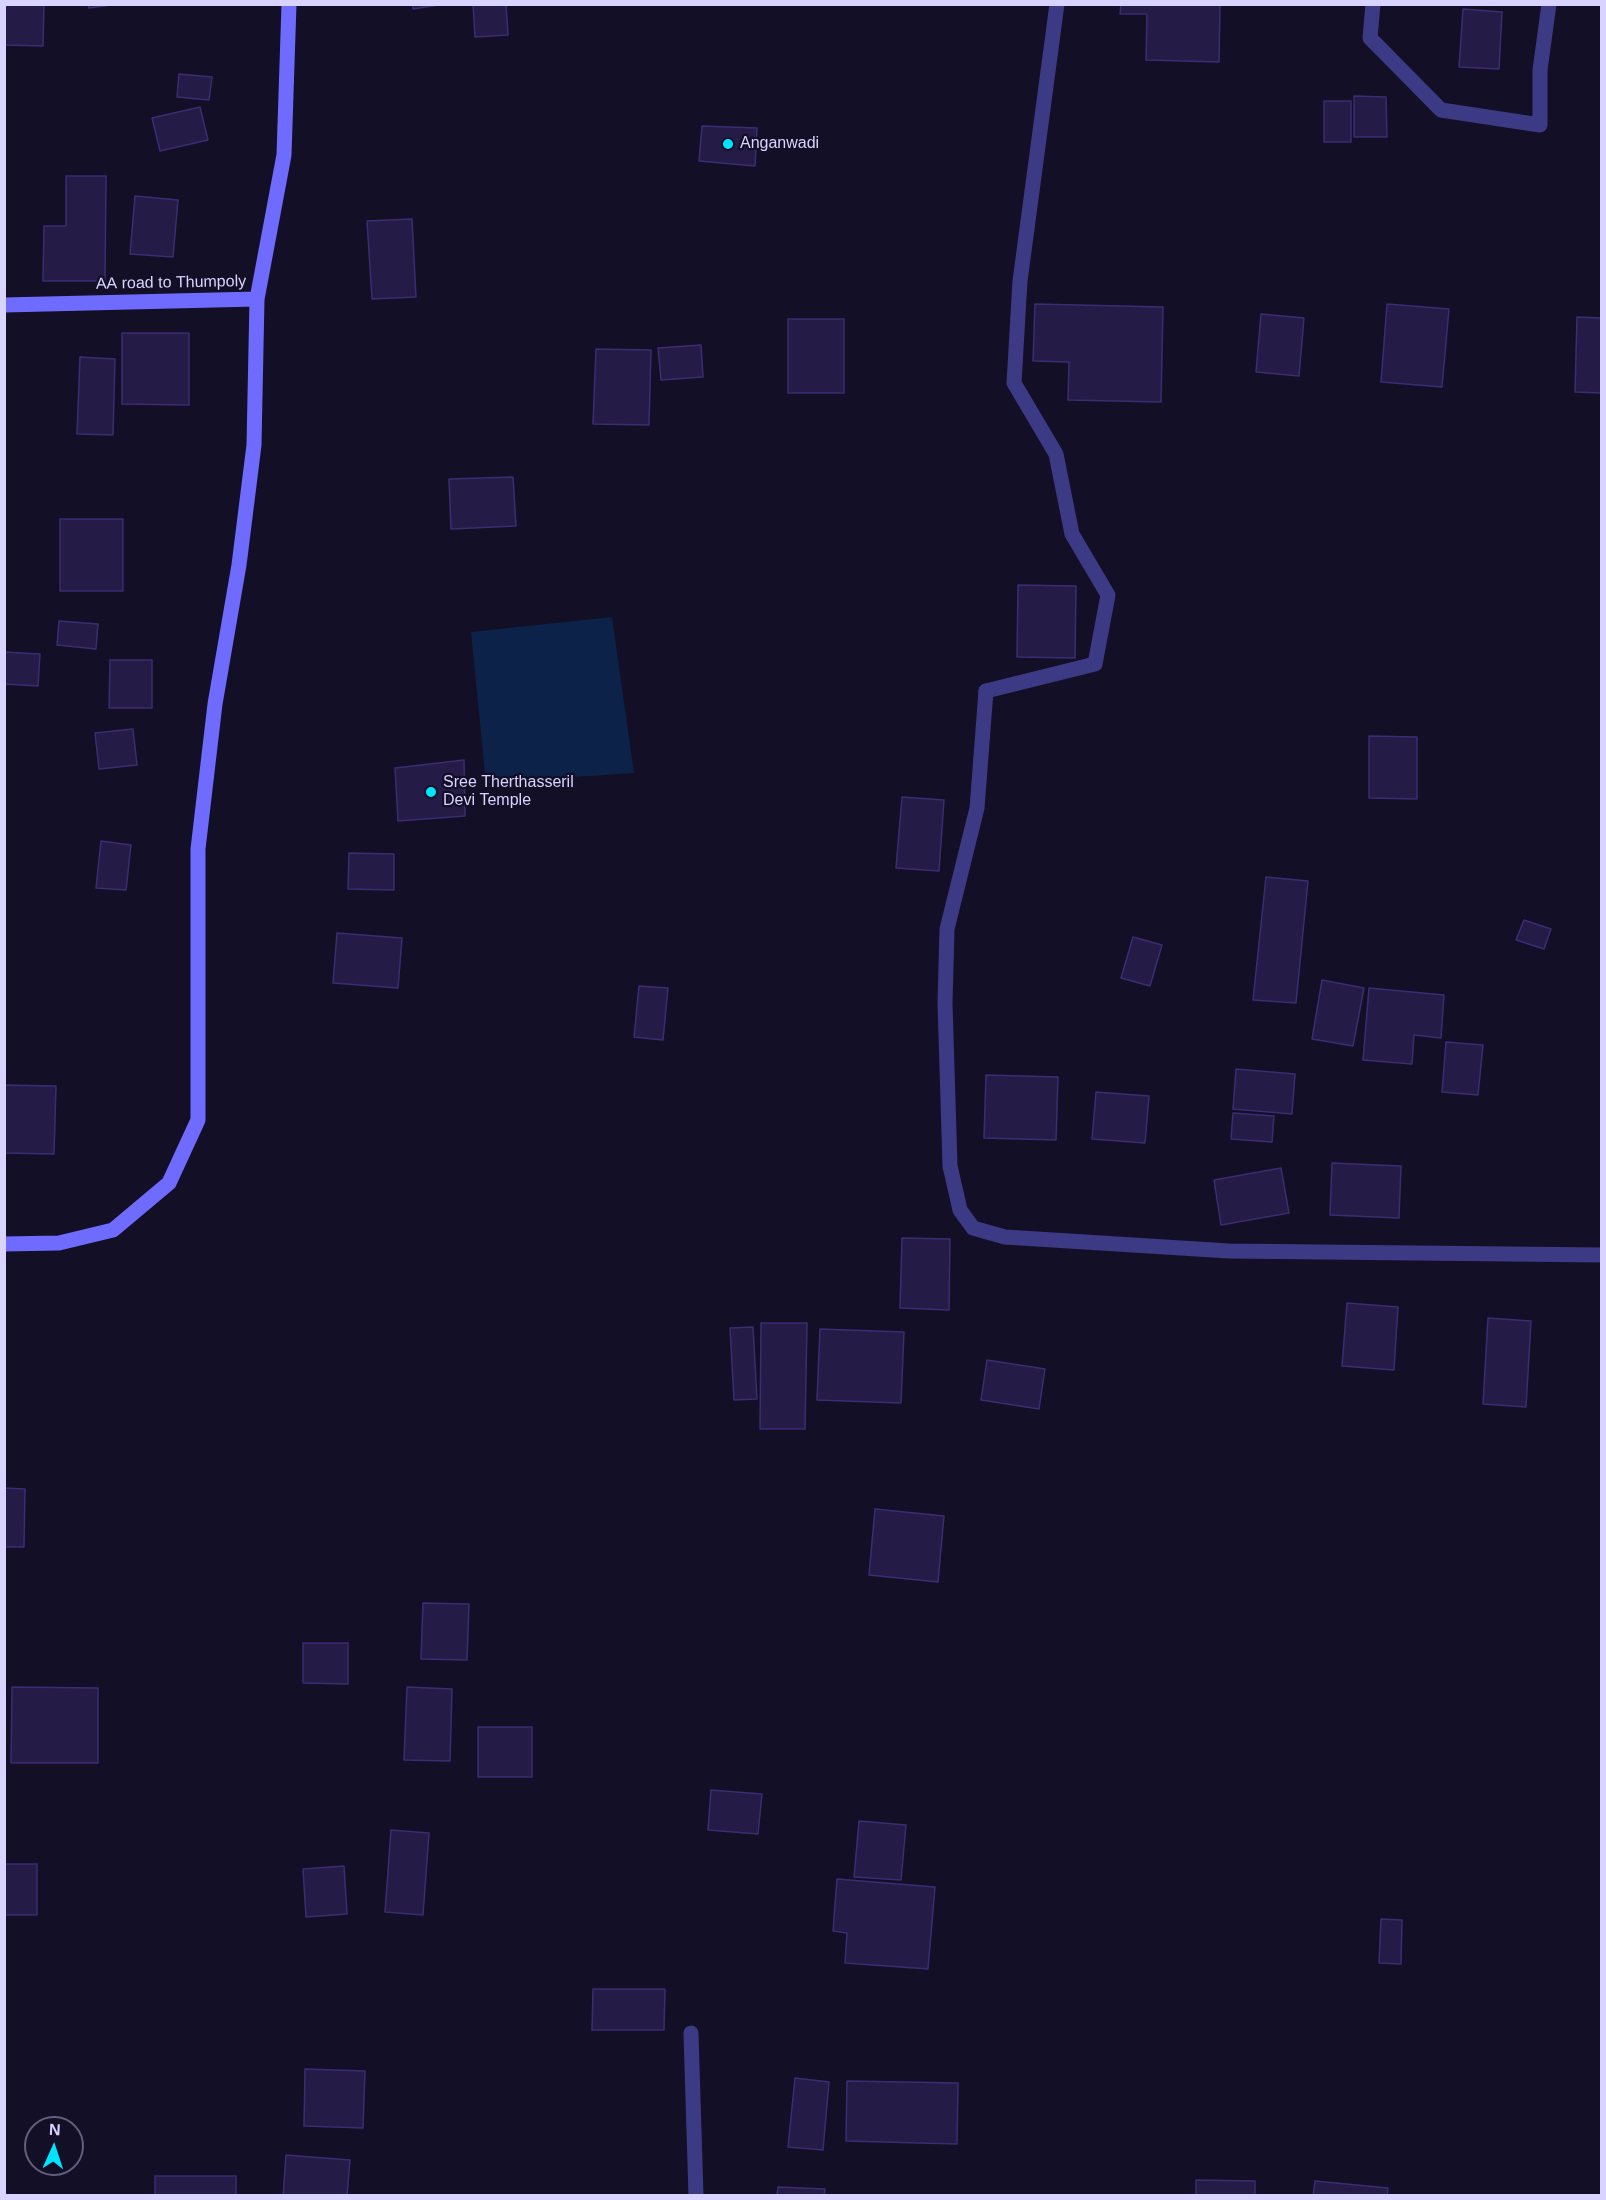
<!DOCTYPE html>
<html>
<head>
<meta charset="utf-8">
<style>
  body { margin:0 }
  #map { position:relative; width:1606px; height:2200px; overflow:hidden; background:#130f26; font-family:Arial,sans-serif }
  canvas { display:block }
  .frame { position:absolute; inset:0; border:6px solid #d9d4ff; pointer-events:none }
  .north { position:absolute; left:24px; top:2116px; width:60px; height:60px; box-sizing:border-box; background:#130f26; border:2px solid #625e7d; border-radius:50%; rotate:3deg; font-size:16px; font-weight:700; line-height:24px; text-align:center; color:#d9d4ff }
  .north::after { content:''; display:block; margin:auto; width:21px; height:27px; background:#00e5ff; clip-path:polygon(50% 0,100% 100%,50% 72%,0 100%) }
</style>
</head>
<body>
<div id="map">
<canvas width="1606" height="2200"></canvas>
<div class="frame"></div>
<div class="north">N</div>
</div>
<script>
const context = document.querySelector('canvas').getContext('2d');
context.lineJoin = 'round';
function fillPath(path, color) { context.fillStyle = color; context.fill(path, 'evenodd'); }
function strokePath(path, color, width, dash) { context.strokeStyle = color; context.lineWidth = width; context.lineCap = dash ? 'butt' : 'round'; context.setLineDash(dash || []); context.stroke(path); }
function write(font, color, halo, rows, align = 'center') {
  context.font = font + ' Arial,sans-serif'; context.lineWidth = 4.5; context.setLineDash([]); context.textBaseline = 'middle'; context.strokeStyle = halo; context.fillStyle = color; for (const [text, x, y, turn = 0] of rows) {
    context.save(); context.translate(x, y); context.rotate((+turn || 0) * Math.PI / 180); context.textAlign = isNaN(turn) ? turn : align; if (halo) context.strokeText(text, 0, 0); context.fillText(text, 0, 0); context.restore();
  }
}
fillPath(new Path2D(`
  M612 617 634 773 486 783 471 632Z`), '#0c2248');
const building = new Path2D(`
  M4 4H44L43 46 4 45Z
  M88 4H111V5L89 8Z
  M413 4H445L413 9Z
  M473 4H506L508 35 475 37Z
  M1121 4H1220L1219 62 1146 60 1147 14H1120Z
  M1463 9 1502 12 1499 69 1459 67Z
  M179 74 212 77 209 100 177 97Z
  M1354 96 1386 97 1387 137H1354Z
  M1324 101H1351V142H1324Z
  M200 107 208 140 160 151 152 118Z
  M702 126 757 128 755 166 699 161Z
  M66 176H106L105 281H43L44 226H66Z
  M135 196 178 200 173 257 130 254Z
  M412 219 416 297 372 299 367 221Z
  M1035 304 1163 307 1161 402 1068 400 1069 362 1033 361Z
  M1387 304 1449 309 1442 387 1381 382Z
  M1261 314 1304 318 1299 376 1256 372Z
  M1577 317 1602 318V393L1575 392Z
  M788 319H844V393H788Z
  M122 333H189V405L122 404Z
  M701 345 703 377 661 380 658 348Z
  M596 349 651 350 649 425 593 424Z
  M80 357 115 359 113 435 77 434Z
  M513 477 516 526 451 529 449 479Z
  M60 519H123V591H60Z
  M1018 585 1076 586 1075 658 1017 657Z
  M59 621 98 624 96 649 57 645Z
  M4 652 40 654 38 686 4 684Z
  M110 660H152V708H109Z
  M133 729 137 765 99 769 95 733Z
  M1369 736 1417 737V799L1369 798Z
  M464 760 465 816 398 821 395 768Z
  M902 797 944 800 939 871 896 868Z
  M101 841 131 845 126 890 96 888Z
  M349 853 394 854V890L348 889Z
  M1266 877 1308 881 1296 1003 1253 1000Z
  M1524 920 1551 929 1544 949 1516 940Z
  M337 933 402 938 398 988 333 983Z
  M1133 937 1162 945 1150 986 1121 978Z
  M1322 980 1364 988 1353 1046 1312 1039Z
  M639 986 668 988 663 1040 634 1037Z
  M1369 988 1444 995 1441 1038 1414 1035 1412 1064 1363 1060Z
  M1446 1042 1483 1045 1478 1095 1442 1092Z
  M1236 1069 1295 1074 1292 1114 1233 1109Z
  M986 1075 1058 1077 1056 1140 984 1138Z
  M4 1085 56 1086 54 1154 4 1153Z
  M1096 1092 1149 1096 1145 1143 1092 1139Z
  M1233 1113 1274 1116 1272 1142 1231 1139Z
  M1332 1163 1401 1166 1399 1218 1330 1215Z
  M1281 1168 1289 1213 1221 1225 1214 1180Z
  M902 1238 950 1239 949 1310 900 1308Z
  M1347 1303 1398 1307 1394 1370 1342 1366Z
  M1488 1318 1531 1321 1526 1407 1483 1404Z
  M761 1323H807L805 1429H760Z
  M753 1327 757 1399 734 1400 730 1328Z
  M820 1329 904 1332 901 1403 817 1400Z
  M987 1360 1045 1369 1039 1409 981 1400Z
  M4 1488 25 1489 24 1547H4Z
  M875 1509 944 1516 938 1582 869 1575Z
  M423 1603 469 1604 467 1660 421 1659Z
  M303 1643H348V1684L303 1683Z
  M12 1687 98 1688V1763H11Z
  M407 1687 452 1689 450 1761 404 1760Z
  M478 1727H532V1777H478Z
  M711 1790 762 1794 758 1834 708 1830Z
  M859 1821 906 1825 901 1880 854 1877Z
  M391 1830 429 1833 423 1915 385 1912Z
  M4 1864H37V1915H4Z
  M344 1866 347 1914 306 1917 303 1869Z
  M837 1879 935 1887 928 1969 845 1963 847 1933 833 1931Z
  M1381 1919 1402 1920 1401 1964 1379 1963Z
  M593 1989H665L664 2030H592Z
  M305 2069 365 2071 363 2128 304 2126Z
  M795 2078 829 2082 823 2150 788 2147Z
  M847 2081 958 2083 957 2144 846 2141Z
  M286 2155 350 2160 347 2196H283Z
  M155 2176H236V2196H155Z
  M1196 2180 1255 2181V2196H1196Z
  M1315 2181 1388 2188 1387 2196H1313Z
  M778 2187 825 2189 824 2196H777Z`);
fillPath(building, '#241b47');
strokePath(building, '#3b2d73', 1.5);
strokePath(new Path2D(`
  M986 691 1095 664 1108 595 1072 534 1056 454 1014 383 1020 281 1057 4`), '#3d3a85', 15);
strokePath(new Path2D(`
  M1373 4 1370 38 1441 110 1540 125V70L1549 4
  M986 691 977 808 947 929 945 1003 950 1166 960 1210 973 1228 1005 1237 1229 1251 1602 1255
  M691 2033 696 2196`), '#3d3a85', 15);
strokePath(new Path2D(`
  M4 305 257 299
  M4 1244 59 1243 113 1230 169 1183 198 1120V849L215 704 239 565 254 445 257 299 284 155 289 4`), '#6f6bff', 15);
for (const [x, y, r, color] of [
  [728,144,6,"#00e5ff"],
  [431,792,6,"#00e5ff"]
]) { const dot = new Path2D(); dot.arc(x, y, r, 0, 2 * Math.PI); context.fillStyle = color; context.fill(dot); strokePath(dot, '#130f26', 2); }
write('16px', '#d9d4ff', '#130f26', [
  ["Anganwadi",740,144],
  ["Sree Therthasseril",443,783],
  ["Devi Temple",443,801]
], 'left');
write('16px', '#d9d4ff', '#130f26', [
  ["AA road to Thumpoly",171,283,-1]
]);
</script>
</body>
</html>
